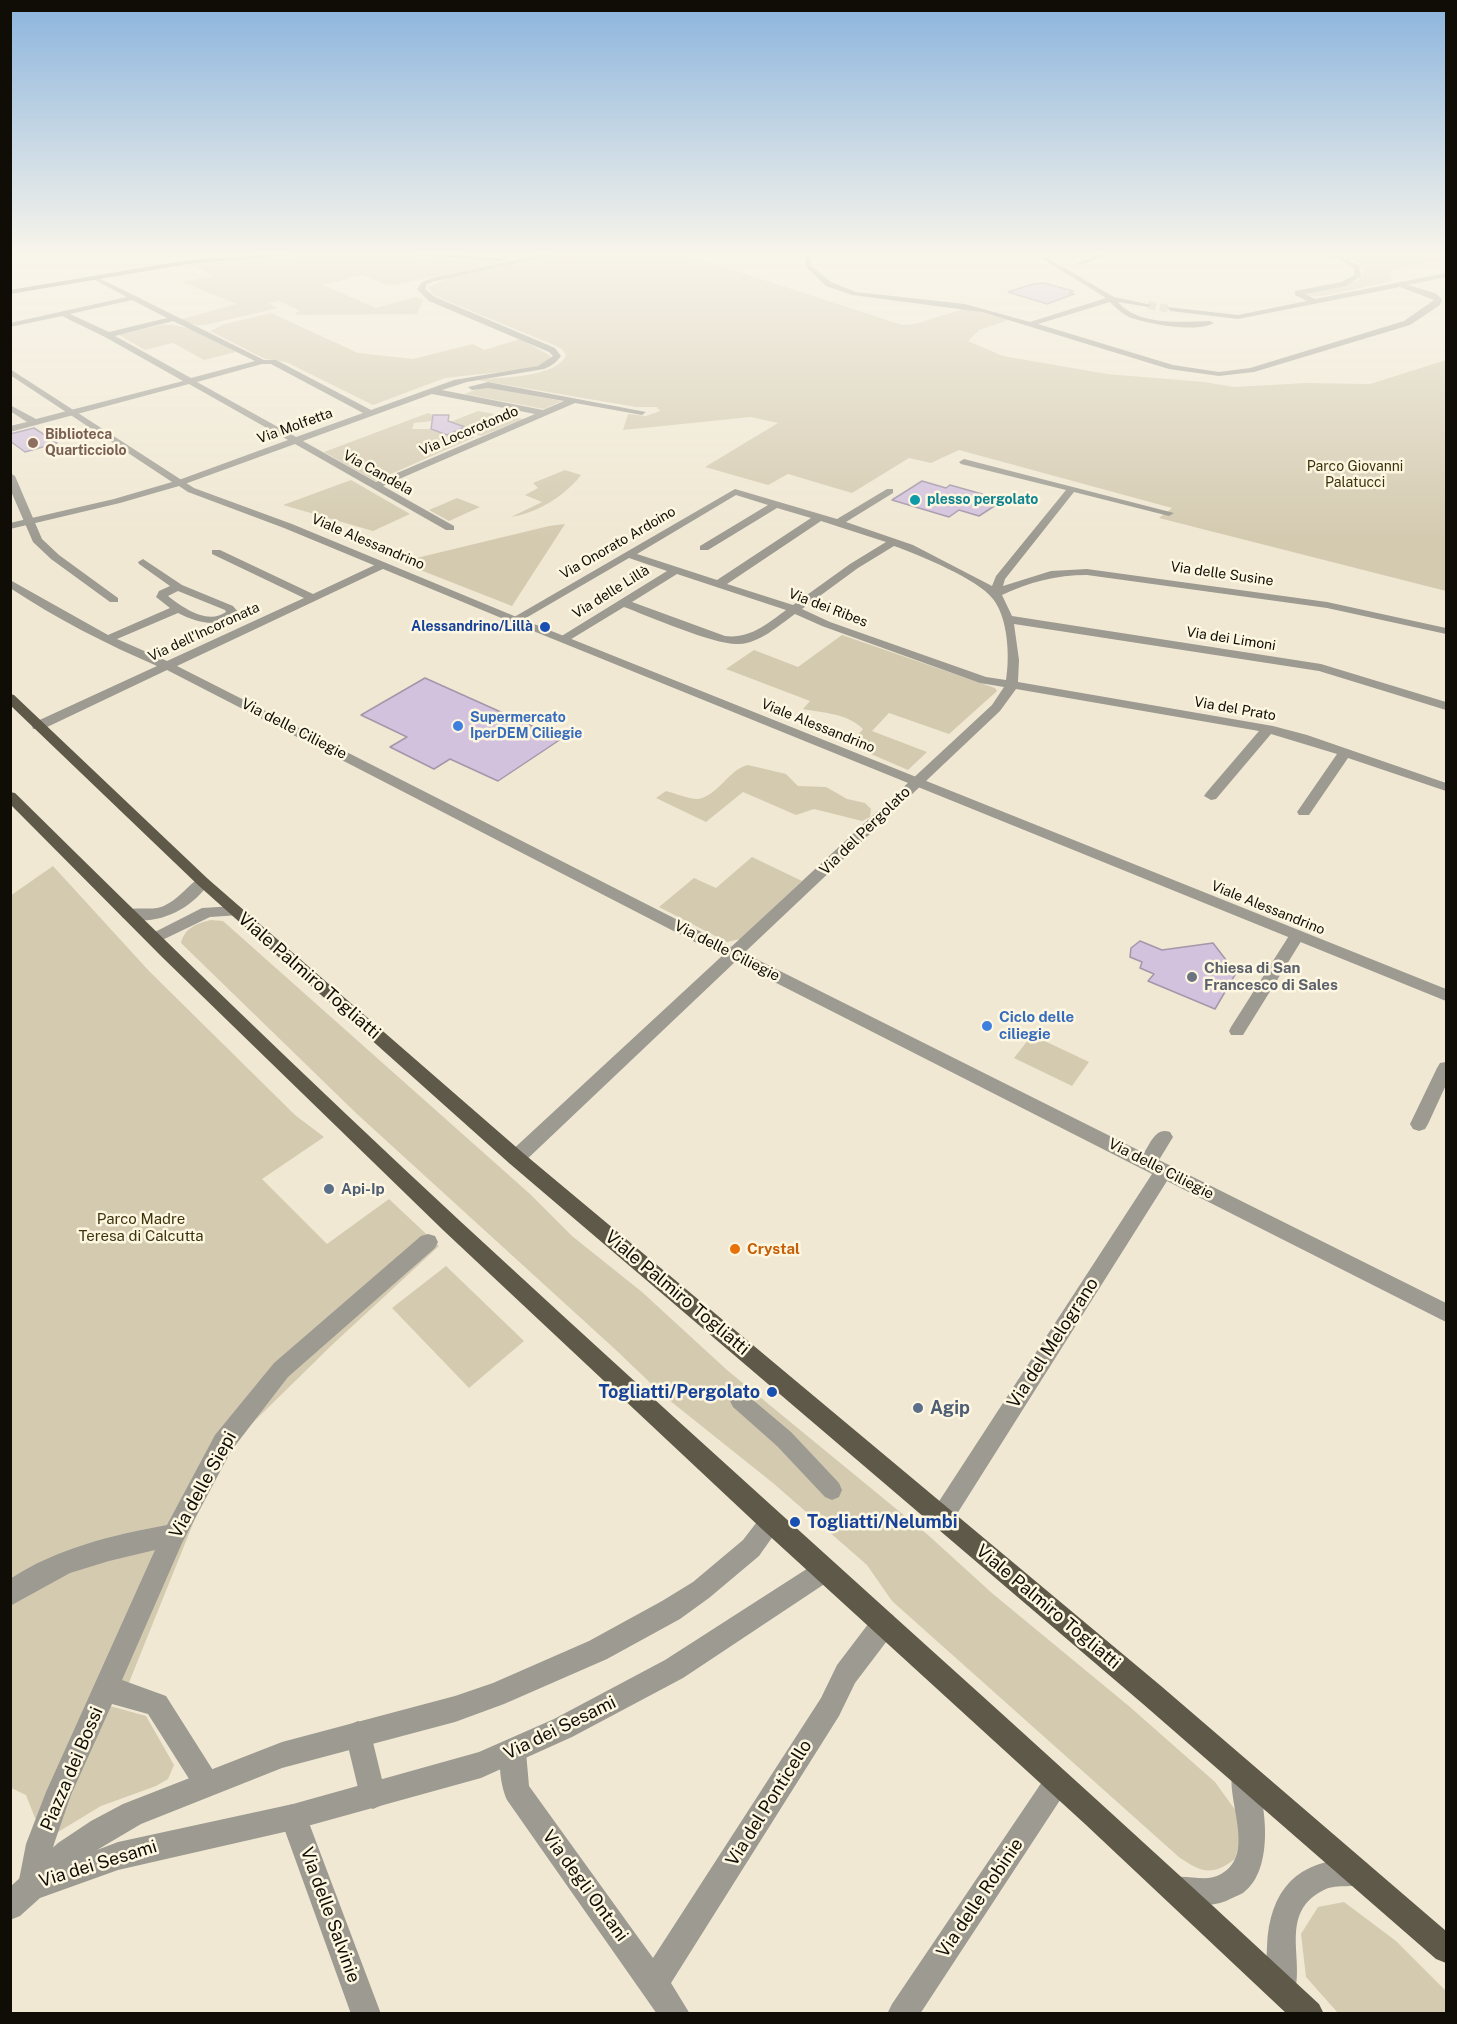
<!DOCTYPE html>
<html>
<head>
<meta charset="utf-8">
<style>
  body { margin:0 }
  #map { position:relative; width:1457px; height:2024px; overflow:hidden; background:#f0e8d3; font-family:"Public Sans",sans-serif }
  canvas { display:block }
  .frame { position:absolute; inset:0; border:12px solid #0f0d06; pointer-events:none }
</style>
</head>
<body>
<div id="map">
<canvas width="1457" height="2024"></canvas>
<div class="frame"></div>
</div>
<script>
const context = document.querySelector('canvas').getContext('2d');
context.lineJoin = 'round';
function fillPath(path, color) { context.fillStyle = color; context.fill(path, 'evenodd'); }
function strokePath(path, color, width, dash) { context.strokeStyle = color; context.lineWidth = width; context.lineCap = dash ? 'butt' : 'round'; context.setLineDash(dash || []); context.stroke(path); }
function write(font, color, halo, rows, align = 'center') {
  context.font = font + ' "Public Sans",sans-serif'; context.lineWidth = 5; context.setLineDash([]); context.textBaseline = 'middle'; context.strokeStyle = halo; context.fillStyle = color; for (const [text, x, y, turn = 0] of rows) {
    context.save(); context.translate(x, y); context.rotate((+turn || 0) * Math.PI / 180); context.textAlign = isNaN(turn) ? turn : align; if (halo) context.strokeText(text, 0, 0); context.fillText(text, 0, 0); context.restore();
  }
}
fillPath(new Path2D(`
  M314 255H390L465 260 523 259 389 286 362 275 323 285 376 308 416 297 423 300 417 314 298 315 294 313 300 311 279 301 268 303 278 308 205 325H196L179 320 236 304 182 282 212 276 190 264Z
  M563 255H687L902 325 915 324 966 308 1009 320 979 330 968 341 1003 356 1107 374 1204 382 1234 387 1305 383 1370 384 1446 360V591L1159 518 1172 508 959 450 931 463 909 458 852 493 788 474 768 485 705 467 778 423 751 417 623 430 628 414 646 416 660 411 657 407H636L478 380C500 377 557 378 566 355L562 349 549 343 447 301 433 294 428 287 451 277Z
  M1339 255H1446V263L1431 262 1390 271 1392 281 1323 296H1305L1307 293 1357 281 1365 271 1360 263Z
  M271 313 358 353 413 359 473 344 484 350 520 339 551 356 546 363 528 369 445 378 373 405 286 362 265 359 210 331 225 324Z
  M161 325C188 323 212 340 236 352L204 360 173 343 145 350 119 335Z
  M483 387 562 401 544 409 464 394Z
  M478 411 524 419 481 436 467 432 477 433 498 424 486 419 465 428 468 430 465 431 460 429 464 427 450 422Z
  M428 413 433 415 432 421 414 423 412 429H429L447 435 456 431 475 437 375 481 324 452Z
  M565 470 581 475C565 496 537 513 511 517L542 502 525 495 538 488 533 483Z
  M351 480 410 514 373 531 283 505Z
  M457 498 480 507 449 521 429 510Z
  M565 524 512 606 400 562 549 526Z
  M842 635 995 688 997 691 949 734 889 713 872 731 927 752 908 770 850 745 863 729C847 713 823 713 803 709L810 701 726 669 754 650 798 667Z
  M748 765 786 774 798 786 826 787 847 799 865 803 871 809 870 817 862 821 814 809 796 815 743 792 706 822 656 798 666 791C674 793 692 800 698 799 718 796 729 769 748 765Z
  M752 857 802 881 740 939 727 942 659 907 694 878 716 888Z
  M53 866 149 971 295 1115 324 1137 262 1179 327 1244 389 1199 439 1246 333 1344 233 1442 205 1494 128 1685 110 1706 146 1716 174 1765 168 1779 156 1786 101 1806 53 1835 35 1818 26 1795 11 1788 10 896Z
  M211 920 223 921 530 1194 572 1236 642 1292 727 1370 928 1535 993 1594 1130 1707 1215 1782 1236 1811 1241 1835 1235 1859C1212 1876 1203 1873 1180 1858L892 1601 867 1565 773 1483 664 1396 617 1351 357 1114 181 943C185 928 195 924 211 920Z
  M1032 1035 1089 1062 1072 1086 1014 1058Z
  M446 1266 524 1341 469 1388 392 1308Z
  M1344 1902 1396 1941 1446 1991V2013H1338L1306 1977 1301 1934 1318 1907Z`), '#d4cab0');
const building = new Path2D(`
  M1044 283 1073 291 1069 293 1074 294 1047 304 1008 292 1033 284Z
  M433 415H449L448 421 465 427 447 435 431 429Z
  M34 428 57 443 25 452 10 441V434Z
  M922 481 946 488 950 485 982 494 975 499 996 505 979 516 959 510 949 517 892 500Z
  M425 678 561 739 498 781 450 759 434 769 390 747 407 737 361 715Z
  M1140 941 1162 950 1213 943 1236 973 1215 1009 1148 981 1154 974 1140 968 1142 962 1130 957 1131 948Z`);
fillPath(building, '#d3c2dd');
strokePath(building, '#a397aa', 1.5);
strokePath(new Path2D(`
  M1148 305 1170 309`), '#cec7b4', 8, [8, 4]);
strokePath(new Path2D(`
  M501 259 576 255`), '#cec7b4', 8, [8, 4]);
fillPath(new Path2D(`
  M740 1392 747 1395 791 1432 839 1483 842 1490 839 1497 832 1500 825 1497 777 1446 733 1407 730 1401 733 1395Z`), '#9c9a91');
fillPath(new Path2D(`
  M541 255H554L436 281 427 284 425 289 435 297 555 348 561 356C556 363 551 366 544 369L467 382 442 390 543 410 564 401 488 388 472 390 468 387 488 382 646 412 642 415 575 403 383 486 454 526V530H446L295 444 182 485H176V481L288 440 189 384 10 432V426L27 422 10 411V405L36 419 183 381 105 337 62 316 10 327V323L127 297 91 278V276H95L264 360H276L371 410 454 380 538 366 553 356 549 352 429 301 417 289 422 282 432 278ZM132 300 167 318 109 332 70 314ZM173 321 255 361 191 378 115 336ZM262 364H271L363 413 296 437 197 382ZM432 394 535 414 376 482 303 441Z
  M806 255H812L811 266 831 282 856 292 965 304 1030 322 1106 298 1041 258 1046 257 1114 297 1152 305 1148 307 1118 302C1138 326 1183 322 1210 321L1214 323C1197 333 1147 324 1129 317 1121 313 1116 308 1110 302L1038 324 1173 365 1219 372 1250 368 1404 321 1434 300 1400 287 1238 319 1170 311 1167 307 1238 315 1307 301 1295 295V291L1341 282 1354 275V268L1331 255H1339L1359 266 1361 276 1346 286 1305 294 1315 299 1446 273V277L1408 285 1435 293 1442 299 1440 305 1410 325 1254 372 1219 376 1169 369 982 312 852 295 826 286 806 267Z
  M1099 255H1109L1080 265 1077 263Z
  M964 459 1174 513 1169 516 1074 492 1005 579 1003 586 1051 571 1087 569 1327 602 1446 628V634L1327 608 1087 575C1056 575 1029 582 1002 595L1012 616 1321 664 1446 702V710L1319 671 1014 624 1019 660 1018 682 1273 726 1307 735 1446 783V791L1348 758 1309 815H1299L1297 812 1337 754 1271 734 1216 799 1211 800 1204 796 1206 793 1259 731 1016 689 1000 711 744 953 1144 1153C1151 1142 1156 1127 1170 1132L1173 1137 1159 1160 1446 1303V1322L1167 1181 950 1525 942 1529 934 1525 930 1517 934 1509 1152 1174 735 962 523 1163 516 1165 509 1163 507 1158 509 1153 722 956 167 670 43 729H33L32 726 33 723 157 666C106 644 57 619 10 588V580L108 635 170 608 156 597 159 591 170 586 139 564 138 562 143 559 182 585 233 606 239 613 237 615C218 628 197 623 178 613L117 639 167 661 304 598 212 554V550H220L313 594 379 563H387V567L177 666 731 947 992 705 1004 687 980 683 822 626 795 614C778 626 760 643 739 644 717 646 648 616 624 607L568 641H560V637L667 571 629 558 519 622H511L509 620 735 489 837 519 887 489H893V493L846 522 913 545 992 586 996 576 1066 490 961 464 959 462ZM736 495 768 505 700 546V550H708L777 508 811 518 717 580 637 554ZM821 521 886 542 850 564 793 605 727 584ZM894 546C919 555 978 579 993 599 1008 618 1010 656 1006 680L986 677 830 622 802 609 858 568ZM677 574 786 610C767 624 750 639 725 636L632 602ZM178 591 225 610 226 612C208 625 183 608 168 596Z
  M10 473 15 476 42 539 59 555 118 598V602H110L51 559 33 542 10 489Z
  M203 877 208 879 210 882C191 910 157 927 123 918L120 914C127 905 149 911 161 907 179 901 191 880 203 877Z
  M1297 930 1305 935 1243 1035H1231L1229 1031 1231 1027 1292 931Z
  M1446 1062V1085L1428 1124 1425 1129 1419 1131 1413 1129 1410 1124 1437 1068 1440 1063Z
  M428 1234 435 1236 438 1242 435 1248 288 1377 231 1451 182 1543 122 1680 166 1696 216 1775 220 1784 216 1793 207 1797 198 1793 148 1714 112 1704 71 1795 54 1844 42 1895 32 1899 22 1895 18 1885 26 1844 46 1792 155 1550 109 1561 70 1573 10 1606V1579C57 1548 113 1535 167 1525L215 1435 274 1363 421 1236Z
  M884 1612 893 1615 896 1624 893 1633 855 1683 839 1716 671 1983 690 2014H657L507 1800C500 1784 497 1759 504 1743L513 1739 522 1743 526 1752 529 1786 653 1958 821 1698 837 1665 875 1615Z
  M358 1721 367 1725 371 1734 386 1796 382 1805 373 1809 364 1805 360 1796 345 1734 349 1725Z
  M1057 1769 1066 1773 1070 1782 1066 1791 920 2014H887L892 2004 1048 1773Z
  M293 1804 303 1807 381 2014H351L280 1817 283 1807Z
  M1357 1859 1367 1863 1371 1873 1367 1883C1352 1889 1335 1883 1322 1891 1277 1915 1307 1963 1293 1997L1283 2002 1273 1997C1266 1982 1266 1964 1267 1947 1269 1889 1299 1858 1357 1859Z`), '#9c9a91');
fillPath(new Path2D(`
  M10 369 194 488 292 524 519 618 1446 989V1001L511 622 284 528 188 492 179 486 120 503 10 529V523L114 499 172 482 10 375Z
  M235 906 243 911 240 915 210 917 154 944 149 943 146 939 149 935 202 908Z
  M771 1510 779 1514 783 1522 759 1556 709 1598 680 1619 607 1659 504 1704 455 1722 282 1768 141 1824 97 1850 118 1842 293 1804 479 1752 554 1719 665 1660 816 1563 824 1559 832 1563 836 1571 832 1579 683 1678 572 1737 481 1778 293 1830 118 1870 40 1898 20 1916 10 1920V1887L58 1843 91 1821 123 1804 282 1742 455 1696 493 1683 589 1641 662 1601 693 1582 743 1540 763 1514Z
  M1243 1762 1252 1766C1266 1798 1276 1869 1243 1893 1238 1896 1231 1898 1226 1901 1208 1908 1185 1906 1167 1899L1163 1889 1167 1879C1184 1872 1205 1884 1221 1874 1259 1853 1222 1794 1234 1766Z`), '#9c9a91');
fillPath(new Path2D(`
  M264 255H298L188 264 10 294V290L188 260Z
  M406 255H456L504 259 501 261Z`), '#777467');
fillPath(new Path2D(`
  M10 694 14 695 208 879 523 1153 1161 1686 1446 1931V1963L1436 1959 1143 1704 509 1163 198 885 10 705Z
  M10 792 15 793C161 937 309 1081 460 1221 744 1484 1035 1740 1319 2004L1324 2014H1287L1085 1824 763 1530 443 1230 162 957 10 804Z`), '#5e5949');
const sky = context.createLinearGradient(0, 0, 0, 538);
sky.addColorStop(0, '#8bb4dd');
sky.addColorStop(0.47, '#f8f5eb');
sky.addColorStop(1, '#f8f5eb00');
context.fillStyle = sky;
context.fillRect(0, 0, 1457, 538);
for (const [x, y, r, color] of [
  [33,443,6,"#8d6e63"],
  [915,500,6,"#0f9aa8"],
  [545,627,6,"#1a4fb4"],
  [458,726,6,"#3f7fe0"],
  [1192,977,6,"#6b7280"],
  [987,1026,6,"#3f7fe0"],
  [329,1189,6,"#5c6f8a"],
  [735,1249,6,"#e8710a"],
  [772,1392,6,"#1a4fb4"],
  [918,1408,6,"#5c6f8a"],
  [795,1522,6,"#1a4fb4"]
]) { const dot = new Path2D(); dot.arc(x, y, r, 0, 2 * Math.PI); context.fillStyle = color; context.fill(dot); strokePath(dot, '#fdf6e0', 2); }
write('14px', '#0f0d06', '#fdf6e0', [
  ["Via Molfetta",295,426,-20],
  ["Via Locorotondo",469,431,-23],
  ["Via Candela",378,473,29],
  ["Viale Alessandrino",368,542,23],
  ["Via Onorato Ardoino",618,543,-30],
  ["Via delle Susine",1222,574,8],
  ["Via delle Lillà",611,592,-32],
  ["Via dei Ribes",828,608,21],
  ["Via dell'Incoronata",204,632,-25],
  ["Via dei Limoni",1231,639,9],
  ["Via del Prato",1235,709,10],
  ["Viale Alessandrino",818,726,22],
  ["Viale Alessandrino",1268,908,22]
]);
write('bold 14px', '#785e54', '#fdf6e0', [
  ["Biblioteca",45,435],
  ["Quarticciolo",45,451]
], 'left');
write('14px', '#3e320c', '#fdf6e0', [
  ["Parco Giovanni",1355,467],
  ["Palatucci",1355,483]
]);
write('bold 14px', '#0d838f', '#fdf6e0', [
  ["plesso pergolato",927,500]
], 'left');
write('bold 14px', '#164399', '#fdf6e0', [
  ["Alessandrino/Lillà",533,627]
], 'right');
write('bold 14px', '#366cbe', '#fdf6e0', [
  ["Supermercato",470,718],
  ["IperDEM Ciliegie",470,734]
], 'left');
write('15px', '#0f0d06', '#fdf6e0', [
  ["Via delle Ciliegie",294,729,27],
  ["Via del Pergolato",865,831,-44],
  ["Via delle Ciliegie",727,951,27],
  ["Via delle Ciliegie",1161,1169,27]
]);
write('bold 15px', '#5b616d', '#fdf6e0', [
  ["Chiesa di San",1204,968],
  ["Francesco di Sales",1204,985]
], 'left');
write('bold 15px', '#366cbe', '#fdf6e0', [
  ["Ciclo delle",999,1017],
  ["ciliegie",999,1034]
], 'left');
write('bold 15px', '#4e5e75', '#fdf6e0', [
  ["Api-Ip",341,1189]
], 'left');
write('15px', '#3e320c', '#fdf6e0', [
  ["Parco Madre",141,1219],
  ["Teresa di Calcutta",141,1236]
]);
write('bold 15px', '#c56008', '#fdf6e0', [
  ["Crystal",747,1249]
], 'left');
write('18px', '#0f0d06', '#fdf6e0', [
  ["Viale Palmiro Togliatti",309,976,41],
  ["Viale Palmiro Togliatti",677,1293,40],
  ["Via del Melograno",1053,1343,-57],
  ["Via delle Siepi",203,1485,-61],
  ["Viale Palmiro Togliatti",1048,1607,40],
  ["Via dei Sesami",560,1728,-26],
  ["Piazza dei Bossi",72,1769,-67],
  ["Via del Ponticello",769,1803,-58],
  ["Via dei Sesami",98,1864,-17],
  ["Via degli Ontani",585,1886,54],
  ["Via delle Robinie",980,1898,-56],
  ["Via delle Salvinie",330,1915,70]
]);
write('bold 18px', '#164399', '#fdf6e0', [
  ["Togliatti/Pergolato",760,1392],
  ["Togliatti/Nelumbi",807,1522,"left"]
], 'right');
write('bold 18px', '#4e5e75', '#fdf6e0', [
  ["Agip",930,1408]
], 'left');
</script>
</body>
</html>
